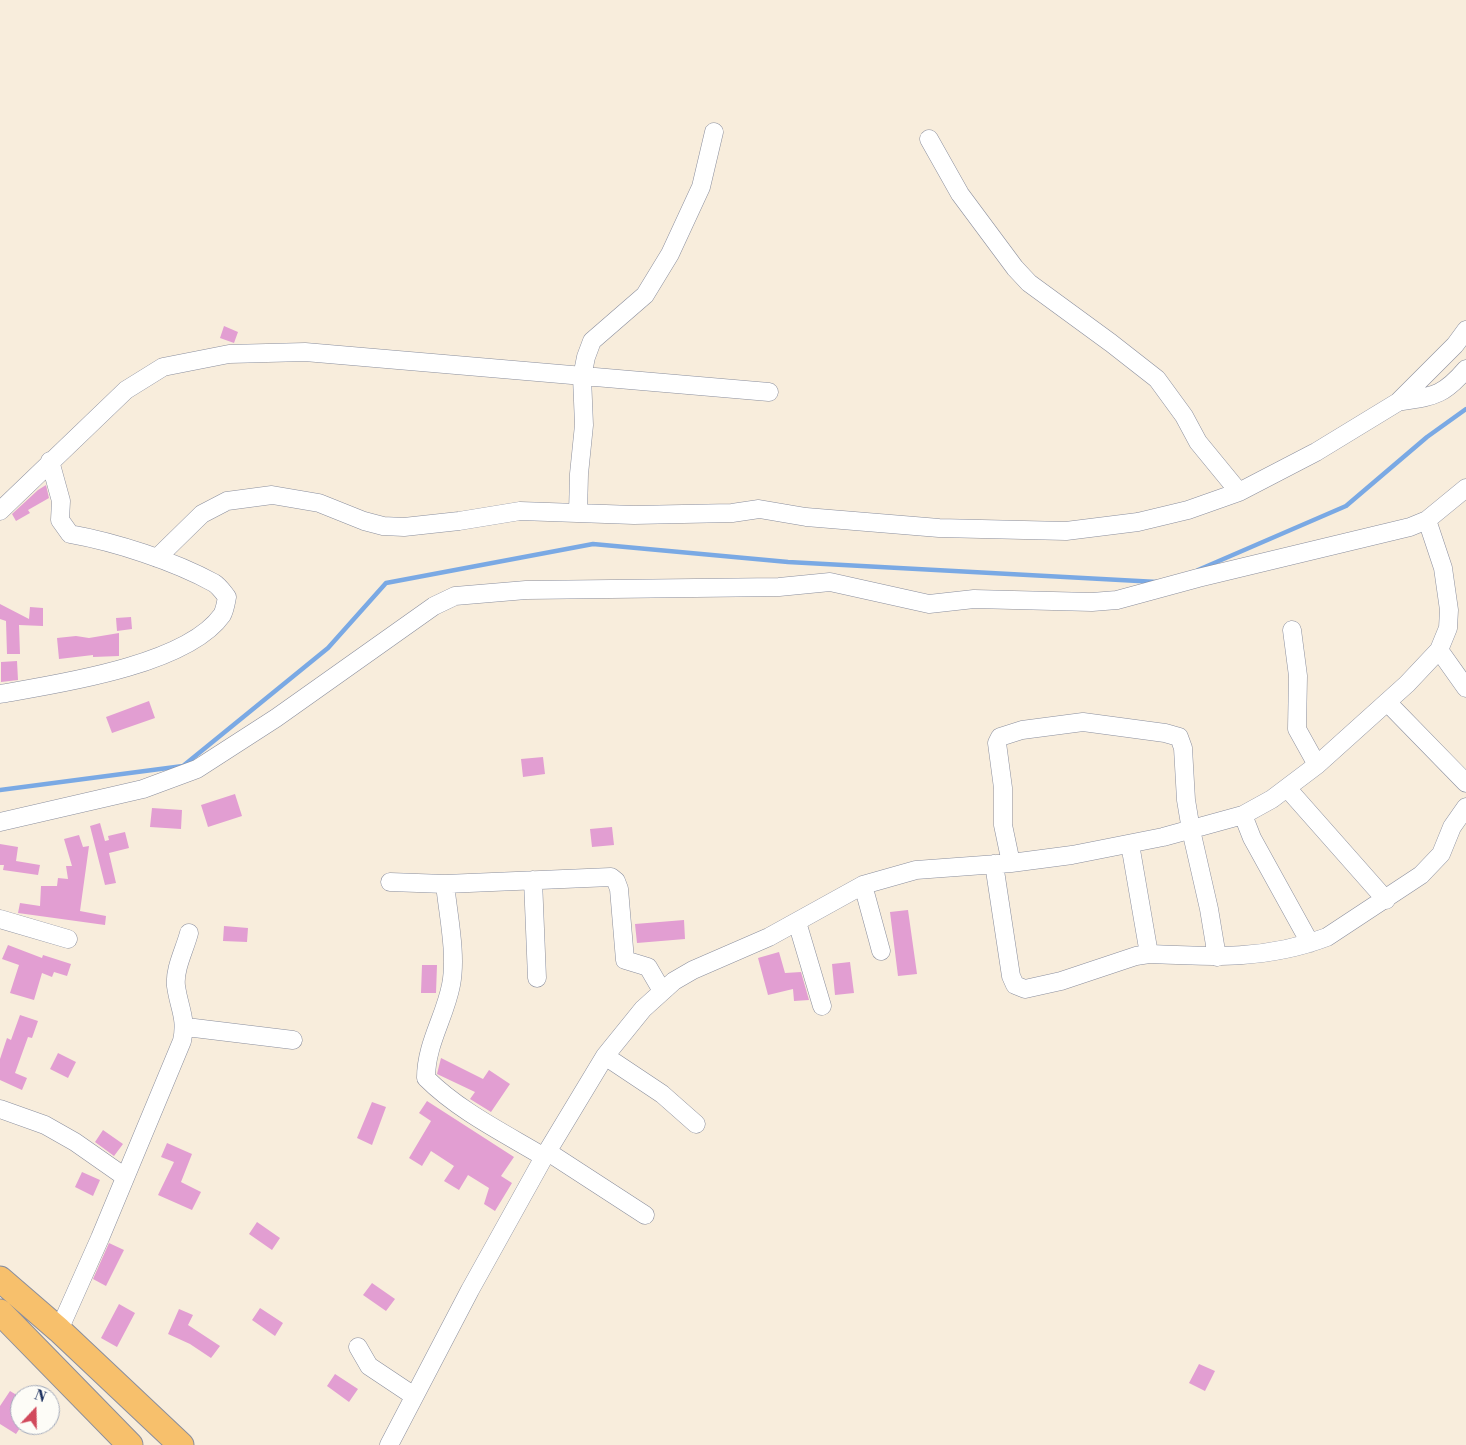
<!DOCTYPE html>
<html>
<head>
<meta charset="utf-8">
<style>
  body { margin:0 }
  #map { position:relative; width:1466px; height:1445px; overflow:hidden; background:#f8eddc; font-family:"Libre Bodoni",serif }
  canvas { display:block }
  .north { position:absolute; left:10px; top:1385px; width:50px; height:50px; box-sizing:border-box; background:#fdfcf7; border:1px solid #a3aaba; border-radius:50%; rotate:21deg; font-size:14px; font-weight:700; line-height:20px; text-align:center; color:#1b2f5e }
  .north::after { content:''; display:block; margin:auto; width:18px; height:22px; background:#d1495b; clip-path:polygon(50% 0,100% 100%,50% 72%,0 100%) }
</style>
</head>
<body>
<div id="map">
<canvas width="1466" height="1445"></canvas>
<div class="north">N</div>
</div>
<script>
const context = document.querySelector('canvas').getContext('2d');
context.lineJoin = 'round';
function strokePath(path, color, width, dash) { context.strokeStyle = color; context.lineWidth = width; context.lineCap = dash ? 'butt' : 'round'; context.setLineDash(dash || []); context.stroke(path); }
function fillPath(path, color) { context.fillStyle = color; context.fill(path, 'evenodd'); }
strokePath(new Path2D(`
  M1198 570 1346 506 1427 437 1466 409
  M0 790 183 766 328 648 386 583 593 544 788 562 1157 582`), '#7aa9e4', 4.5);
fillPath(new Path2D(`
  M224 326 238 332 234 343 220 338Z
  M46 485 49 498 28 510 30 513 16 521 12 514 38 490Z
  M0 604 29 619 30 607 43 608V626L19 625 20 654H7L6 621 0 619Z
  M131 617 132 629 117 631 116 618Z
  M119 633V656L93 657V655L59 659 57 638 76 636 89 638Z
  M17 661 18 680 1 682V662Z
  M149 701 155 718 112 733 106 717Z
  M543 757 545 774 523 777 521 759Z
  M235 794 242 816 208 827 201 805Z
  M152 808 182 810 181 829 150 827Z
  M100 823 105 841 109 840 108 836 125 832 129 848 109 853 116 883 105 885 90 826Z
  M612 827 614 845 592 847 590 829Z
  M79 835 83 847 89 846 80 911 106 916 105 925 18 913 20 903 40 906 41 886H57L58 878 68 879 66 866H72L64 839Z
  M0 844 18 847 16 861 40 865 38 875 3 870 4 865H0Z
  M908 910 917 974 898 976 890 912Z
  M684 920 685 939 637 943 635 924Z
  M224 926 248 928 247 942 223 941Z
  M8 945 42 958 43 955 71 964 67 976 54 972 52 977 42 973 34 1000 10 993 19 965 2 959Z
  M779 952 785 973 801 972 809 1000 794 1001 793 989 768 995 758 958Z
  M850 962 854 993 835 995 832 964Z
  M422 965H437L436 993H421Z
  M20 1015 38 1021 32 1038 28 1037 15 1073 27 1078 22 1090 0 1080V1059L7 1038 11 1040Z
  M58 1053 76 1062 68 1078 50 1069Z
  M441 1058 483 1079 489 1070 510 1084 491 1112 470 1099 475 1092 437 1074Z
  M427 1101 514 1157 501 1176 512 1183 495 1211 484 1204 489 1188 468 1175 459 1190 444 1181 454 1166 431 1151 422 1166 409 1158 431 1121 419 1113Z
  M372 1102 386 1107 372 1145 357 1138Z
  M103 1130 123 1144 114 1156 95 1142Z
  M167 1143 192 1154 181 1182 201 1192 192 1210 158 1195 174 1162 161 1157Z
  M82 1172 100 1180 93 1196 75 1187Z
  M257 1222 280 1238 272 1250 249 1234Z
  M109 1243 124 1250 106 1286 93 1279Z
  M372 1283 395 1299 386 1311 363 1295Z
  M119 1304 135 1313 117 1347 101 1338Z
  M260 1308 283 1323 275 1336 252 1320Z
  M179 1309 193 1315 188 1325 220 1346 211 1358 190 1344 168 1334Z
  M1199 1364 1215 1371 1205 1391 1189 1383Z
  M335 1374 358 1389 349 1402 327 1386Z
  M10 1391 20 1397V1428L16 1434 0 1424V1406Z`), '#e29ed2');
const minor = new Path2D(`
  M929 139 960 194 1015 268 1029 283 1111 343 1157 379 1184 416 1198 442 1239 492
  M1398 402C1433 396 1442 397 1466 369
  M0 511 126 390 163 367 229 354 305 352 769 392
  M578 513 579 474 584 425 582 377 586 357 592 341 645 295 670 254 701 187 714 132
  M157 558 202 514 227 501 272 495 319 503 364 521 383 526 404 527 459 521 520 511 634 515 732 513 759 509 806 517 939 528 1066 531 1138 522 1188 510 1239 492 1316 452 1398 402 1455 345 1466 330
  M1292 630 1298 676 1297 729 1317 765
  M1439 650 1466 688
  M0 694C58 684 187 665 222 615 225 610 226 602 227 597 223 592 219 586 214 583 174 561 115 542 70 534L60 520 61 501 50 461
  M1387 702 1466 783
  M1287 788 1386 900
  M1243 815 1252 838 1310 943
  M0 822 143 789 197 769 276 718 434 606 455 596 526 590 779 587 830 582 929 604 974 599 1092 602 1117 600 1198 578 1410 527 1427 520 1466 488
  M1130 844 1149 954
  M1011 863 1003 825V788L997 743 1000 737 1022 730 1083 722 1165 733 1179 737 1183 748 1186 800 1191 830 1209 909 1217 957
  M994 864 1011 976 1015 985 1025 989 1061 981 1136 956 1149 954C1211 957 1267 960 1327 937L1421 875 1441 854 1452 827 1466 807
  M533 880 537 978
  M390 882 445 884 611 877 616 881 619 889 625 960 648 967 662 991
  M445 884C448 914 457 955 451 985 445 1017 426 1044 426 1078 459 1111 504 1133 544 1157
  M863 885 881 951
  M0 919 68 939
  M797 922 822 1006
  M186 1027 293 1040
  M605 1056 662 1094 696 1124
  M0 1109 45 1125 75 1142 125 1177
  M548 1152 645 1215
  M59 1330 100 1238 182 1041C187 1018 179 1008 176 986 174 969 185 949 189 933
  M358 1347 369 1366 414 1396
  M389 1445 470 1290 544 1157 605 1056 643 1009 674 981 693 970 769 937 863 885 916 870 1011 863 1072 855 1163 837 1243 815 1272 799 1317 765 1407 684 1439 650 1448 628 1449 610 1443 568 1427 520`);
const highway = new Path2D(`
  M0 1279 59 1330 181 1445
  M0 1312 130 1445`);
strokePath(minor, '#8a8e9d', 19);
strokePath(highway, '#8a8e9d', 27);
strokePath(minor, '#fff', 18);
strokePath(highway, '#f7c06c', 25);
</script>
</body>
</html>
